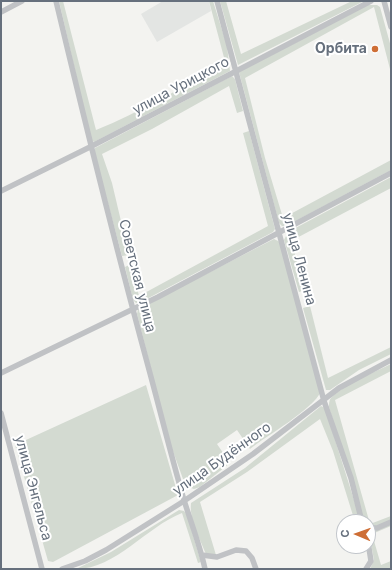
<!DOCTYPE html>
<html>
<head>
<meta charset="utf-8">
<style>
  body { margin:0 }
  #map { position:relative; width:392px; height:570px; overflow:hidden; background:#f3f3f0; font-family:Inter,sans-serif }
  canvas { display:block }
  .frame { position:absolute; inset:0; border:2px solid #66707d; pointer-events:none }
  .north { position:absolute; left:336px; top:514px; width:40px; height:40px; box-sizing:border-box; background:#fff; border:1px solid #c2c6cb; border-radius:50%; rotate:272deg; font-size:11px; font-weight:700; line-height:16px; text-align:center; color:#66707d }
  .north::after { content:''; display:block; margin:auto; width:14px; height:18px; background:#ce6e35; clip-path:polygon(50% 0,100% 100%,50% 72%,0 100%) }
</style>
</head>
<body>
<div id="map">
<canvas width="392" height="570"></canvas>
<div class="frame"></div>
<div class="north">С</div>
</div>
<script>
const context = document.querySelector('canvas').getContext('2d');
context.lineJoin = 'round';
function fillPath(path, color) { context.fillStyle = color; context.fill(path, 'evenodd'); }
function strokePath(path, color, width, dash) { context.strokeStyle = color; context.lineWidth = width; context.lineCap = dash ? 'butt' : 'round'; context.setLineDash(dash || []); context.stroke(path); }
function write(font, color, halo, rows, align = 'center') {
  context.font = font + ' Inter,sans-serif'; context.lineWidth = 4; context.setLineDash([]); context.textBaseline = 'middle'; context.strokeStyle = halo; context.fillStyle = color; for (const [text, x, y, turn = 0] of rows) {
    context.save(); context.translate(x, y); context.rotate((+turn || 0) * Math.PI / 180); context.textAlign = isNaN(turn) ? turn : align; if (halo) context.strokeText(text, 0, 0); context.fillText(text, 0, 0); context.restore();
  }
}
fillPath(new Path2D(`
  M163 1H209L211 11 157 42 141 14Z`), '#e3e5e3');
fillPath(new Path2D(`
  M59 1H63L96 130C141 112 182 86 226 65L209 1H213L227 46 230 71 94 142 91 140Z
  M220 1H226L241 54 352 1H364L238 65Z
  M368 5H377L380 7 391 47V73L374 7 245 78 265 158 283 218 391 160V170L286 226H282L279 223 239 72Z
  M232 76 235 79 243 111 237 113 229 86 152 129 102 154 112 183 129 255 122 256 95 155V148Z
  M249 131 275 229 273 232 141 302 136 303 133 300 125 267 131 264 139 296 268 226 243 133Z
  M391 177V188L291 241 305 290 299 292 284 240 288 232Z
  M274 239 280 242 321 391C314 409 266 436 250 449L237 430 217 444 230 463 200 487 194 489 188 487 183 479 170 443 137 314 138 309Z
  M310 306 328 378 391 347V354L359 370 330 390H326L303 308Z
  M391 364V371L335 400 370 524 391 516V520L376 526H368V522H364L329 407C329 404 329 400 331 398 343 385 375 372 391 364Z
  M146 385 178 495 53 562 48 561 15 445Z
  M321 406 325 408 361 522H355L333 451 320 419 247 472 200 502 216 555 206 554C200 539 189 519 191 503L245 468Z
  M179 510 184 511 187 515 201 562 198 563 182 513C146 527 116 569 76 569L111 552Z
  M391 523V526L372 534 381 565 391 561V569H370L374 560 369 533Z`), '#d3dad1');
strokePath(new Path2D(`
  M56 1C86 127 117 252 151 377 162 418 172 459 184 500 191 523 200 545 205 569
  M217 1 324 401 351 478 362 522
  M384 1 391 27
  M1 12 22 1
  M1 191 90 147 371 1
  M1 373 158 297 391 173
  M1 413 42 569
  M368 528H377L391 522
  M202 555 217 557 236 550 246 551 252 558 256 569
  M62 569 85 561 106 550 184 501 253 454 339 388 391 360
  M366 569 371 561 368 542`), '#c0c2c5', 5.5);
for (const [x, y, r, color] of [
  [375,49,4,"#ce6e35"]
]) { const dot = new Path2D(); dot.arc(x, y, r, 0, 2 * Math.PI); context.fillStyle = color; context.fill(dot); strokePath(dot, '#fff', 1.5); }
write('bold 14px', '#66707d', '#fff', [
  ["Орбита",367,49]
], 'right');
write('14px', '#66707d', '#fff', [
  ["улица Урицкого",181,86,-28],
  ["улица Ленина",299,259,75],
  ["Советская улица",137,276,76],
  ["улица Будённого",222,459,-35],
  ["улица Энгельса",33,488,75]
]);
</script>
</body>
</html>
